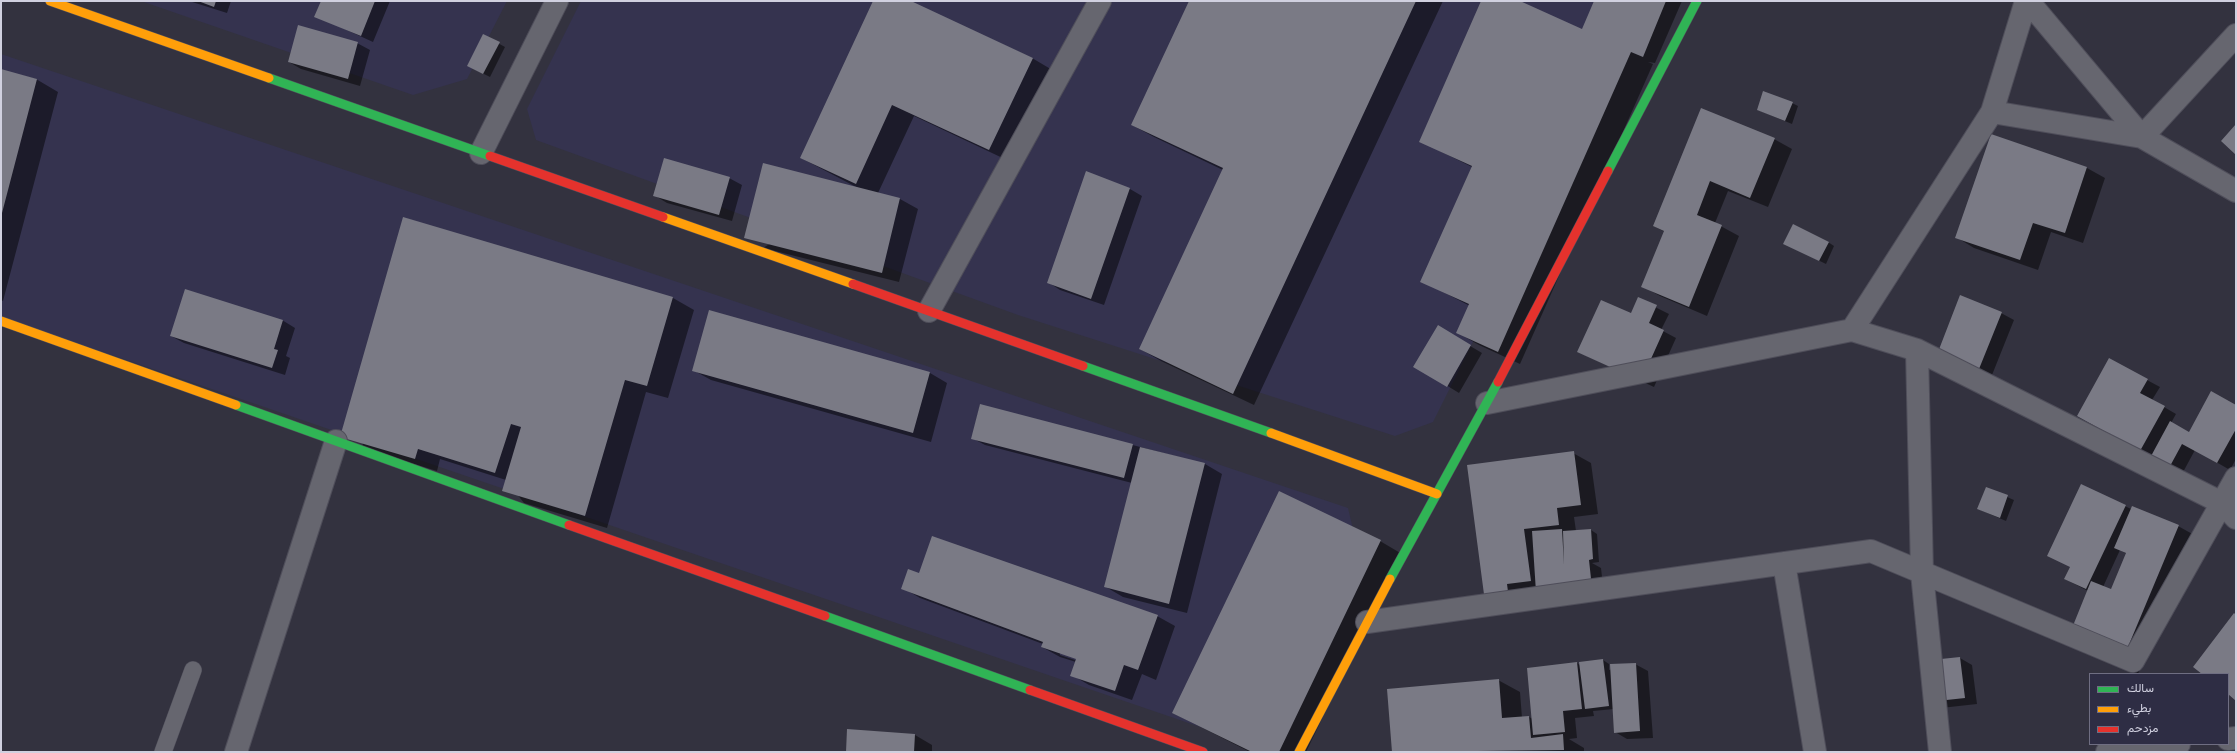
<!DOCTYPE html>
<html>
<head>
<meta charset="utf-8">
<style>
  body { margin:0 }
  #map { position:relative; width:2237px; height:753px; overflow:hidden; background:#33323f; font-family:"Nunito Sans",Vazirmatn,sans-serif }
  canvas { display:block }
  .frame { position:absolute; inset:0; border:2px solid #d0d0df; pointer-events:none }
  .legend { position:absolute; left:2089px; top:673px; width:140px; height:72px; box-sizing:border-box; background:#2e2d44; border:1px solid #6f6e82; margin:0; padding:5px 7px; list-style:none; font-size:12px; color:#d0d0df }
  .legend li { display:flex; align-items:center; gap:8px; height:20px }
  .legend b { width:20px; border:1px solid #6f6e82 }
</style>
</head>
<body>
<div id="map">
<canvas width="2237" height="753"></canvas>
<div class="frame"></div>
<ul class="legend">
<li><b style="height:5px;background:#30b455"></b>سالك</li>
<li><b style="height:5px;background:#ff9f0a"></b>بطيء</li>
<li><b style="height:5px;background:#e5322d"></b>مزدحم</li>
</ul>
</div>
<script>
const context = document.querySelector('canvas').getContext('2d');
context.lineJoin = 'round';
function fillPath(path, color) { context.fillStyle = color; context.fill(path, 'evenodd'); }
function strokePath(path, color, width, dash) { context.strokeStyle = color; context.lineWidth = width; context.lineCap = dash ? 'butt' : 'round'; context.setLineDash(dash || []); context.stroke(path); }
fillPath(new Path2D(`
  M141 1H507L467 79 413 95Z
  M581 1H1643L1433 422 1395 436 1018 315 536 140 527 109Z
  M1 54 1348 508 1357 546 1250 744 1 317Z`), '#35334f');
fillPath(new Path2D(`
  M189 1H231L227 13Z
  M322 1H390L373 42 316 16Z
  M874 1H909L1032 58 1054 71 1011 162 914 116 878 193 900 199 918 209 899 282 763 248 860 189 801 158Z
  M1190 1H1443L1254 405 1161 361 1140 349 1223 170 1154 137 1132 125Z
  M1482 1H1517L1583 30 1595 1H1682L1655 63 1648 62 1653 64 1520 364 1479 345 1458 333 1470 306 1422 281 1472 167 1420 141Z
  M483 35 505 47 490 77 474 69Z
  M357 43 370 50 360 86 301 69 289 62Z
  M1 70 36 79 58 92 3 301 1 300Z
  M1792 103 1798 106 1792 124 1758 110Z
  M1702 109 1774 139 1792 149 1768 207 1728 191 1715 223 1739 236 1707 316 1660 296 1642 286 1665 232 1654 226Z
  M1992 135 2087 168 2105 178 2083 243 2051 232 2038 270 1974 248 1956 237Z
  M1087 173 1130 189 1142 196 1104 305 1060 290 1048 282Z
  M729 178 742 185 732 221 667 203 654 195Z
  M404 218 673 298 694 310 668 398 646 392 607 528 524 503 506 480 440 459 437 471 362 448Z
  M1828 242 1834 246 1826 264 1791 247Z
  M1639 299 1669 314 1661 330 1676 338 1654 387 1578 352 1632 315Z
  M710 311 930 373 947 383 931 442 711 380 693 370Z
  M2001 313 2014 320 1992 375 1952 359Z
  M282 320 295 328 286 356 290 358 285 375 184 343 171 336Z
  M1438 327 1482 353 1459 393 1415 366Z
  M2147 380 2160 387 2152 400 2176 414 2171 423 2190 433 2236 406V459L2230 470 2195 450 2182 474 2079 415Z
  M980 405 1205 464 1222 474 1187 613 1123 597 1106 587 1132 483 985 445 972 438Z
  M1573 453 1591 463 1598 514 1574 517 1576 531 1591 530 1597 534 1599 562 1592 563 1601 568 1604 594 1504 612 1468 466Z
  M2082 485 2131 509 2178 526 2196 536 2138 674 2084 653 2067 642 2088 591 2065 579 2071 567ZM2120 550 2127 554 2111 590 2103 587Z
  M1986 488 2014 500 2006 521 1978 509Z
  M1380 541 1402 554 1306 752H1250L1173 713Z
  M920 575 1157 616 1175 626 1156 680 1142 674 1132 700 1089 685 1072 675 1076 662 1060 657 1042 647 1043 644 920 598 903 588ZM1060 653 1081 660V662L1060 655Z
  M1960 658 1972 665 1977 704 1941 708Z
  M1603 660 1609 664V670L1635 664 1648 671 1653 738 1627 739 1615 732 1614 709 1593 711 1594 716 1575 718 1577 738 1569 739 1584 748V752H1393L1388 690 1498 680 1520 692 1522 718 1529 717 1533 719 1577 663 1581 666Z
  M915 735 932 745V752H847Z`), '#0007');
fillPath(new Path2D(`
  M198 1H216L214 7Z
  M321 1H375L361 36 314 17Z
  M873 1H911L1033 58 989 150 892 105 856 184 800 158Z
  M1189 1H1416L1233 394 1139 349 1223 168 1131 125Z
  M1481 1H1520L1582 29 1594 1H1666L1643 57 1631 52 1498 352 1456 333 1469 304 1420 282 1472 166 1419 142Z
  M298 25 358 42 348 79 288 62Z
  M483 34 500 42 483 74 467 66Z
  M1 69 37 79 2 213H1Z
  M1763 91 1793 102 1785 121 1757 110Z
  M1701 108 1775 138 1750 198 1710 181 1697 215 1722 225 1689 307 1641 287 1664 231 1653 226Z
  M2236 124V155L2221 141Z
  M1991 134 2087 167 2065 233 2033 223 2020 260 1955 238Z
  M664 158 730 177 719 215 653 196Z
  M763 163 900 198 882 273 744 238Z
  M1086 171 1130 188 1091 299 1047 283Z
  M403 217 673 297 647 386 625 380 585 516 502 491 521 427 511 424 495 473 418 449 415 459 340 437Z
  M1793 224 1829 242 1819 261 1783 244Z
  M185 289 283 320 274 349 278 350 272 368 170 336Z
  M1960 295 2002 312 1979 369 1938 352Z
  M1638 297 1657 305 1649 323 1664 330 1641 381 1577 352 1601 300 1631 313Z
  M709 310 930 372 913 433 692 371Z
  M1438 325 1471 345 1447 387 1413 367Z
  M2109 358 2148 379 2140 393 2165 406 2140 451 2077 416Z
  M2211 391 2236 405V429L2217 463 2182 444 2169 468 2150 458 2170 421 2189 432Z
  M980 404 1133 444 1124 478 971 439Z
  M1140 447 1205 463 1169 604 1104 587Z
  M1574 451 1581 505 1557 508 1559 525 1524 529 1531 581 1507 584 1509 599 1485 602 1467 465Z
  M2081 484 2126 505 2086 589 2064 579 2070 567 2047 556Z
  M1986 487 2008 495 2000 518 1977 509Z
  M1279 491 1381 540 1279 752H1252L1172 713Z
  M2132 506 2179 525 2120 666 2066 643 2091 581 2111 589 2126 553 2114 548Z
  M1562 529 1564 565 1563 531 1591 529 1593 559 1589 560 1592 588 1536 592 1532 531Z
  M932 536 1158 615 1138 670 1124 665 1115 691 1070 676 1076 659 1041 647 1043 642 901 589 908 569 919 573Z
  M2234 613 2236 615V701L2228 694V674H2202L2193 667Z
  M1960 657 1965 698 1928 702 1922 661Z
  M1603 659 1609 706 1585 709 1579 662Z
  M1577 662 1582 709 1563 711 1565 732 1533 735 1527 668Z
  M1636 663 1640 731 1614 733 1610 664Z
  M1499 679 1502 718 1529 716 1531 738 1563 734 1564 750 1392 752 1387 689Z
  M847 729 915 734 914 752H846Z`), '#7a7a85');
const lane = new Path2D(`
  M163 752 193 670`);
const street = new Path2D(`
  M2236 35 2142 137 2236 191
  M1992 112 2142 137 2028 1
  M481 153 557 1
  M929 311 1100 1
  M1852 330 1917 350 2222 503 2236 518
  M1917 350 1922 573 1940 752
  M1487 403 1852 330 1992 112 2026 1
  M1784 563 1815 752
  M1367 622 1871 551 2133 661 2236 478
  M2228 739 2236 738
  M236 752 336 441
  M2107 752 2179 744`);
const fast = new Path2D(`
  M269 78 490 156
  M1608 171 1697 1
  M1083 366 1271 433
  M236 405 569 525
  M1390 579 1498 382
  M825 616 1030 690`);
const slow = new Path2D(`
  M50 1 269 78
  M663 217 853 284
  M1 321 236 405
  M1271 433 1437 494
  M1299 752 1390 579`);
const jam = new Path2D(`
  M490 156 663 217
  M853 284 1083 366
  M1498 382 1608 171
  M569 525 825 616
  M1030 690 1203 752`);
strokePath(lane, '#4f4e5a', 18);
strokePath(street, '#4f4e5a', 24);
strokePath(fast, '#4f4e5a', 10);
strokePath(slow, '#4f4e5a', 10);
strokePath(jam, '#4f4e5a', 10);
strokePath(lane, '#66666f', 17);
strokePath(street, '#66666f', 22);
strokePath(fast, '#30b455', 9);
strokePath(slow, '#ff9f0a', 9);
strokePath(jam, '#e5322d', 9);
</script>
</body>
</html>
